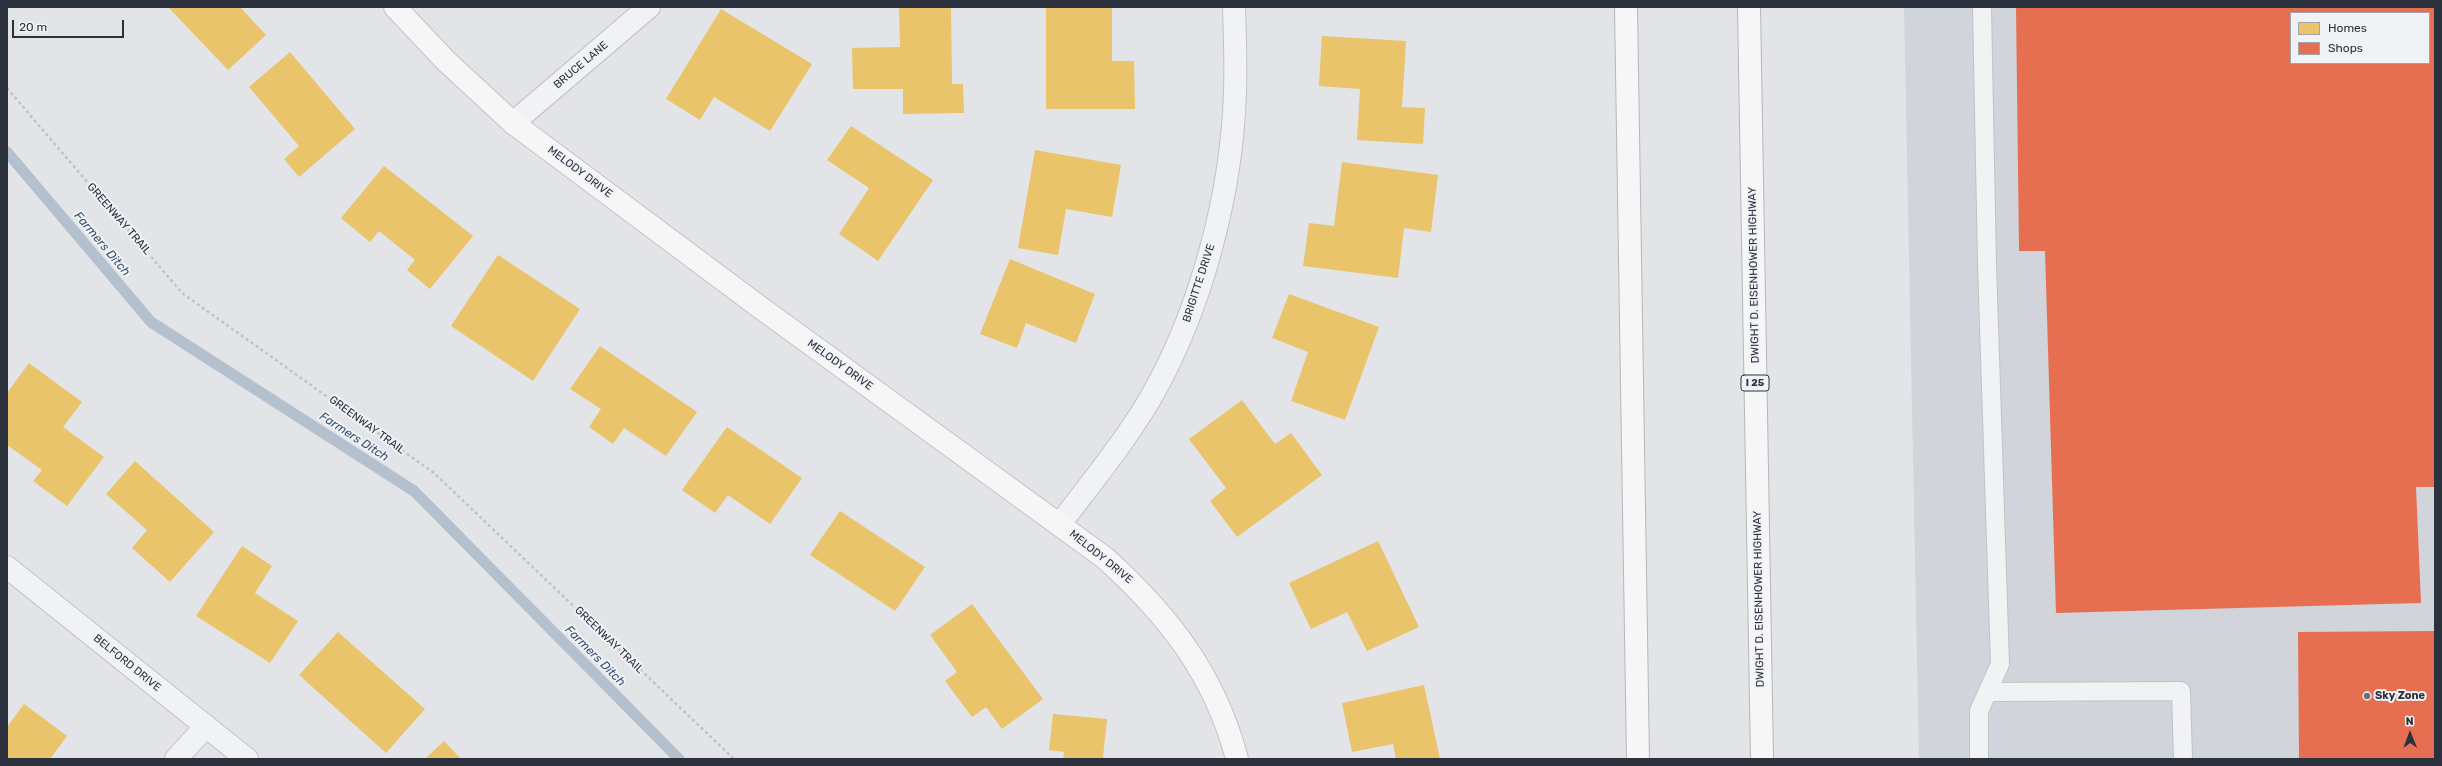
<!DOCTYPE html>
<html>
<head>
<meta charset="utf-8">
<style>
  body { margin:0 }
  #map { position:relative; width:2442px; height:766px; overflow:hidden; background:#e2e4e7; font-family:Rubik,sans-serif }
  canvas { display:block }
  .frame { position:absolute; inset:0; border:8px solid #2b323e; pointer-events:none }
  .legend { position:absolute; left:2290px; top:12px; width:140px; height:52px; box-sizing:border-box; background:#f0f2f6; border:1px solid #a1a5ac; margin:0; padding:5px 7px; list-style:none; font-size:12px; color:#2b323e }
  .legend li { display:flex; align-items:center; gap:8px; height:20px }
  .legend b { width:20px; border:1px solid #a1a5ac }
  .north { position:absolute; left:2390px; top:714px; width:40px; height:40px; -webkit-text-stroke:3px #f0f2f6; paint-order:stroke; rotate:359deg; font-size:11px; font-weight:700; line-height:16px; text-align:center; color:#2b323e }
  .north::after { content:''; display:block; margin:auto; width:14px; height:18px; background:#2b323e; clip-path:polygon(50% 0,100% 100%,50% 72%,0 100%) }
  .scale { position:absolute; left:12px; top:20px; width:112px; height:18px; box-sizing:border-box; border:2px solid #2b323e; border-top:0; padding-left:5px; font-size:12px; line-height:14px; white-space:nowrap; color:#2b323e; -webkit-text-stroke:3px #f0f2f6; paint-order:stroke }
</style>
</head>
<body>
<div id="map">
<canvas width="2442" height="766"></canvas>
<div class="frame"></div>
<ul class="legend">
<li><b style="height:11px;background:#e9c46a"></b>Homes</li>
<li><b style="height:11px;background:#e76f51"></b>Shops</li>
</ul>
<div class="north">N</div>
<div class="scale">20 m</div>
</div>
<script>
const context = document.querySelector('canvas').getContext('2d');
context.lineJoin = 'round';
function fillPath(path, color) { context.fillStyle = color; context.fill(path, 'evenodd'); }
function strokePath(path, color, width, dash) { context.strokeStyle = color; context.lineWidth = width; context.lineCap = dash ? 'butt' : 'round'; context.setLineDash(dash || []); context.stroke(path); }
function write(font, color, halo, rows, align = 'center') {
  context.font = font + ' Rubik,sans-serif'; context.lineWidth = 4; context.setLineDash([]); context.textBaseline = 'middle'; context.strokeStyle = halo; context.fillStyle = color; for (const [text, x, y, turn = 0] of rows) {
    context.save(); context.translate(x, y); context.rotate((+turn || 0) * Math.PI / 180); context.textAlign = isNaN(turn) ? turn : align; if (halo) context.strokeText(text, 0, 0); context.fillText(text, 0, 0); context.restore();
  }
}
fillPath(new Path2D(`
  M1904 7H2435V759H1919ZM2291 13H2429V63H2291Z`), '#d1d4da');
fillPath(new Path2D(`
  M168 7H240L266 35 228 70Z
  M899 7H951L952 84H963L964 113 903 114V89H853L852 48 900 47Z
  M1046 7H1112V61H1134L1135 109H1046Z
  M721 9 812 64 770 131 714 97 700 120 666 99Z
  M1322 36 1406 41 1402 107 1425 108 1423 144 1357 140 1360 89 1319 86Z
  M290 52 355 129 299 177 284 159 299 146 249 87Z
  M851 126 933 180 878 261 839 234 869 188 827 160Z
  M1035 150 1121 165 1112 217 1066 209 1058 255 1018 248Z
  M1342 162 1438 175 1431 232 1404 228 1398 278 1303 266 1309 223 1334 226Z
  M384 166 473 236 430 289 407 270 415 260 379 231 370 242 341 218Z
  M498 255 580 309 533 381 451 326Z
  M1010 259 1095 294 1076 343 1026 323 1017 348 980 334Z
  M1289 294 1379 327 1345 420 1291 401 1308 352 1272 338Z
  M600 346 697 412 666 456 624 428 613 444 589 427 601 409 570 389Z
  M29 363 82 402 63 427 104 457 67 506 33 481 42 470 7 445V393Z
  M1242 400 1275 444 1291 433 1322 475 1237 537 1210 501 1226 488 1189 439Z
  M727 427 802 478 770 524 728 495 715 513 682 490Z
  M135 461 214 532 170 582 132 548 147 530 106 494Z
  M840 511 925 567 895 611 810 555Z
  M1378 541 1419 627 1367 651 1347 612 1311 629 1289 583Z
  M242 546 272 566 255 593 298 621 270 663 196 616Z
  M972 604 1043 699 1002 729 986 707 972 717 945 681 957 672 930 635Z
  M338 632 425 709 386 753 299 675Z
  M1424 685 1440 759H1396L1393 744 1352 752 1342 703Z
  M24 704 67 736 50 759H7V727Z
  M1053 714 1107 719 1103 757 1108 759H1063L1064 752 1049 750Z
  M444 741 461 759H425Z`), '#e9c46a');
fillPath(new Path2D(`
  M2016 7H2435V487H2416L2421 603 2056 613 2045 251H2019ZM2291 13H2429V63H2291Z
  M2435 631V759H2299L2298 632Z`), '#e76f51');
strokePath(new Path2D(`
  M7 152 151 322 414 491 679 759`), '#b4c0ce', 11);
const lane = new Path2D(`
  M1988 692 2181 691 2183 759
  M1979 759V711L2000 664 1987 264 1982 7`);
const street = new Path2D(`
  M513 123 649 7
  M1060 524C1091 483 1124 443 1150 399 1201 311 1232 193 1235 92 1236 64 1235 35 1234 7
  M7 567 247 759
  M176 759 206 726`);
const secondary = new Path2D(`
  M395 7 446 61 513 123 761 308 1105 558C1169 616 1215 675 1237 759`);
const highway = new Path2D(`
  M1626 7 1638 759
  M1749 7 1762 759`);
strokePath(lane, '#c1c2c5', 20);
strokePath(street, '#c1c2c5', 24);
strokePath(secondary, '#c1c2c5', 24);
strokePath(highway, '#b5b7bb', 24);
strokePath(new Path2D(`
  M7 88 182 293 434 473 734 759`), '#c0c2c5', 2.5, [3, 3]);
strokePath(lane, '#f1f2f4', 18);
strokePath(street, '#f1f2f4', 22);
strokePath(secondary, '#f6f6f6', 22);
strokePath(highway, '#f6f6f6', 22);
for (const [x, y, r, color] of [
  [2367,696,4,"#6b7079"]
]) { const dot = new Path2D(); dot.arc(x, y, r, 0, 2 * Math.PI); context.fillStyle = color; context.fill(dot); strokePath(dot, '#f0f2f6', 1.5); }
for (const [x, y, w] of [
  [1755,383,28]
]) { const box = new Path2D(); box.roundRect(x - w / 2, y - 8, w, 16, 3); context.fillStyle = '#f0f2f6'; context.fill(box); strokePath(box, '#2b323e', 1); }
write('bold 10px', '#2b323e', null, [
  ["I 25",1755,383]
]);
write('11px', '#2b323e', '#f0f2f6', [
  ["BRUCE LANE",581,65,-40],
  ["MELODY DRIVE",580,172,37],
  ["GREENWAY TRAIL",119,219,49],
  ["DWIGHT D. EISENHOWER HIGHWAY",1754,275,-91],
  ["BRIGITTE DRIVE",1199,283,-72],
  ["MELODY DRIVE",840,365,36],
  ["GREENWAY TRAIL",367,425,36],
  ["MELODY DRIVE",1101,557,39],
  ["DWIGHT D. EISENHOWER HIGHWAY",1759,599,-91],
  ["GREENWAY TRAIL",609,640,44],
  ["BELFORD DRIVE",127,663,39]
]);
write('bold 11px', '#2b323e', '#f0f2f6', [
  ["Sky Zone",2375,696]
], 'left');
write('italic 12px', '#39506d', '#f0f2f6', [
  ["Farmers Ditch",102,244,50],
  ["Farmers Ditch",354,437,33],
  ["Farmers Ditch",595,656,45]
]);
</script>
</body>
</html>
